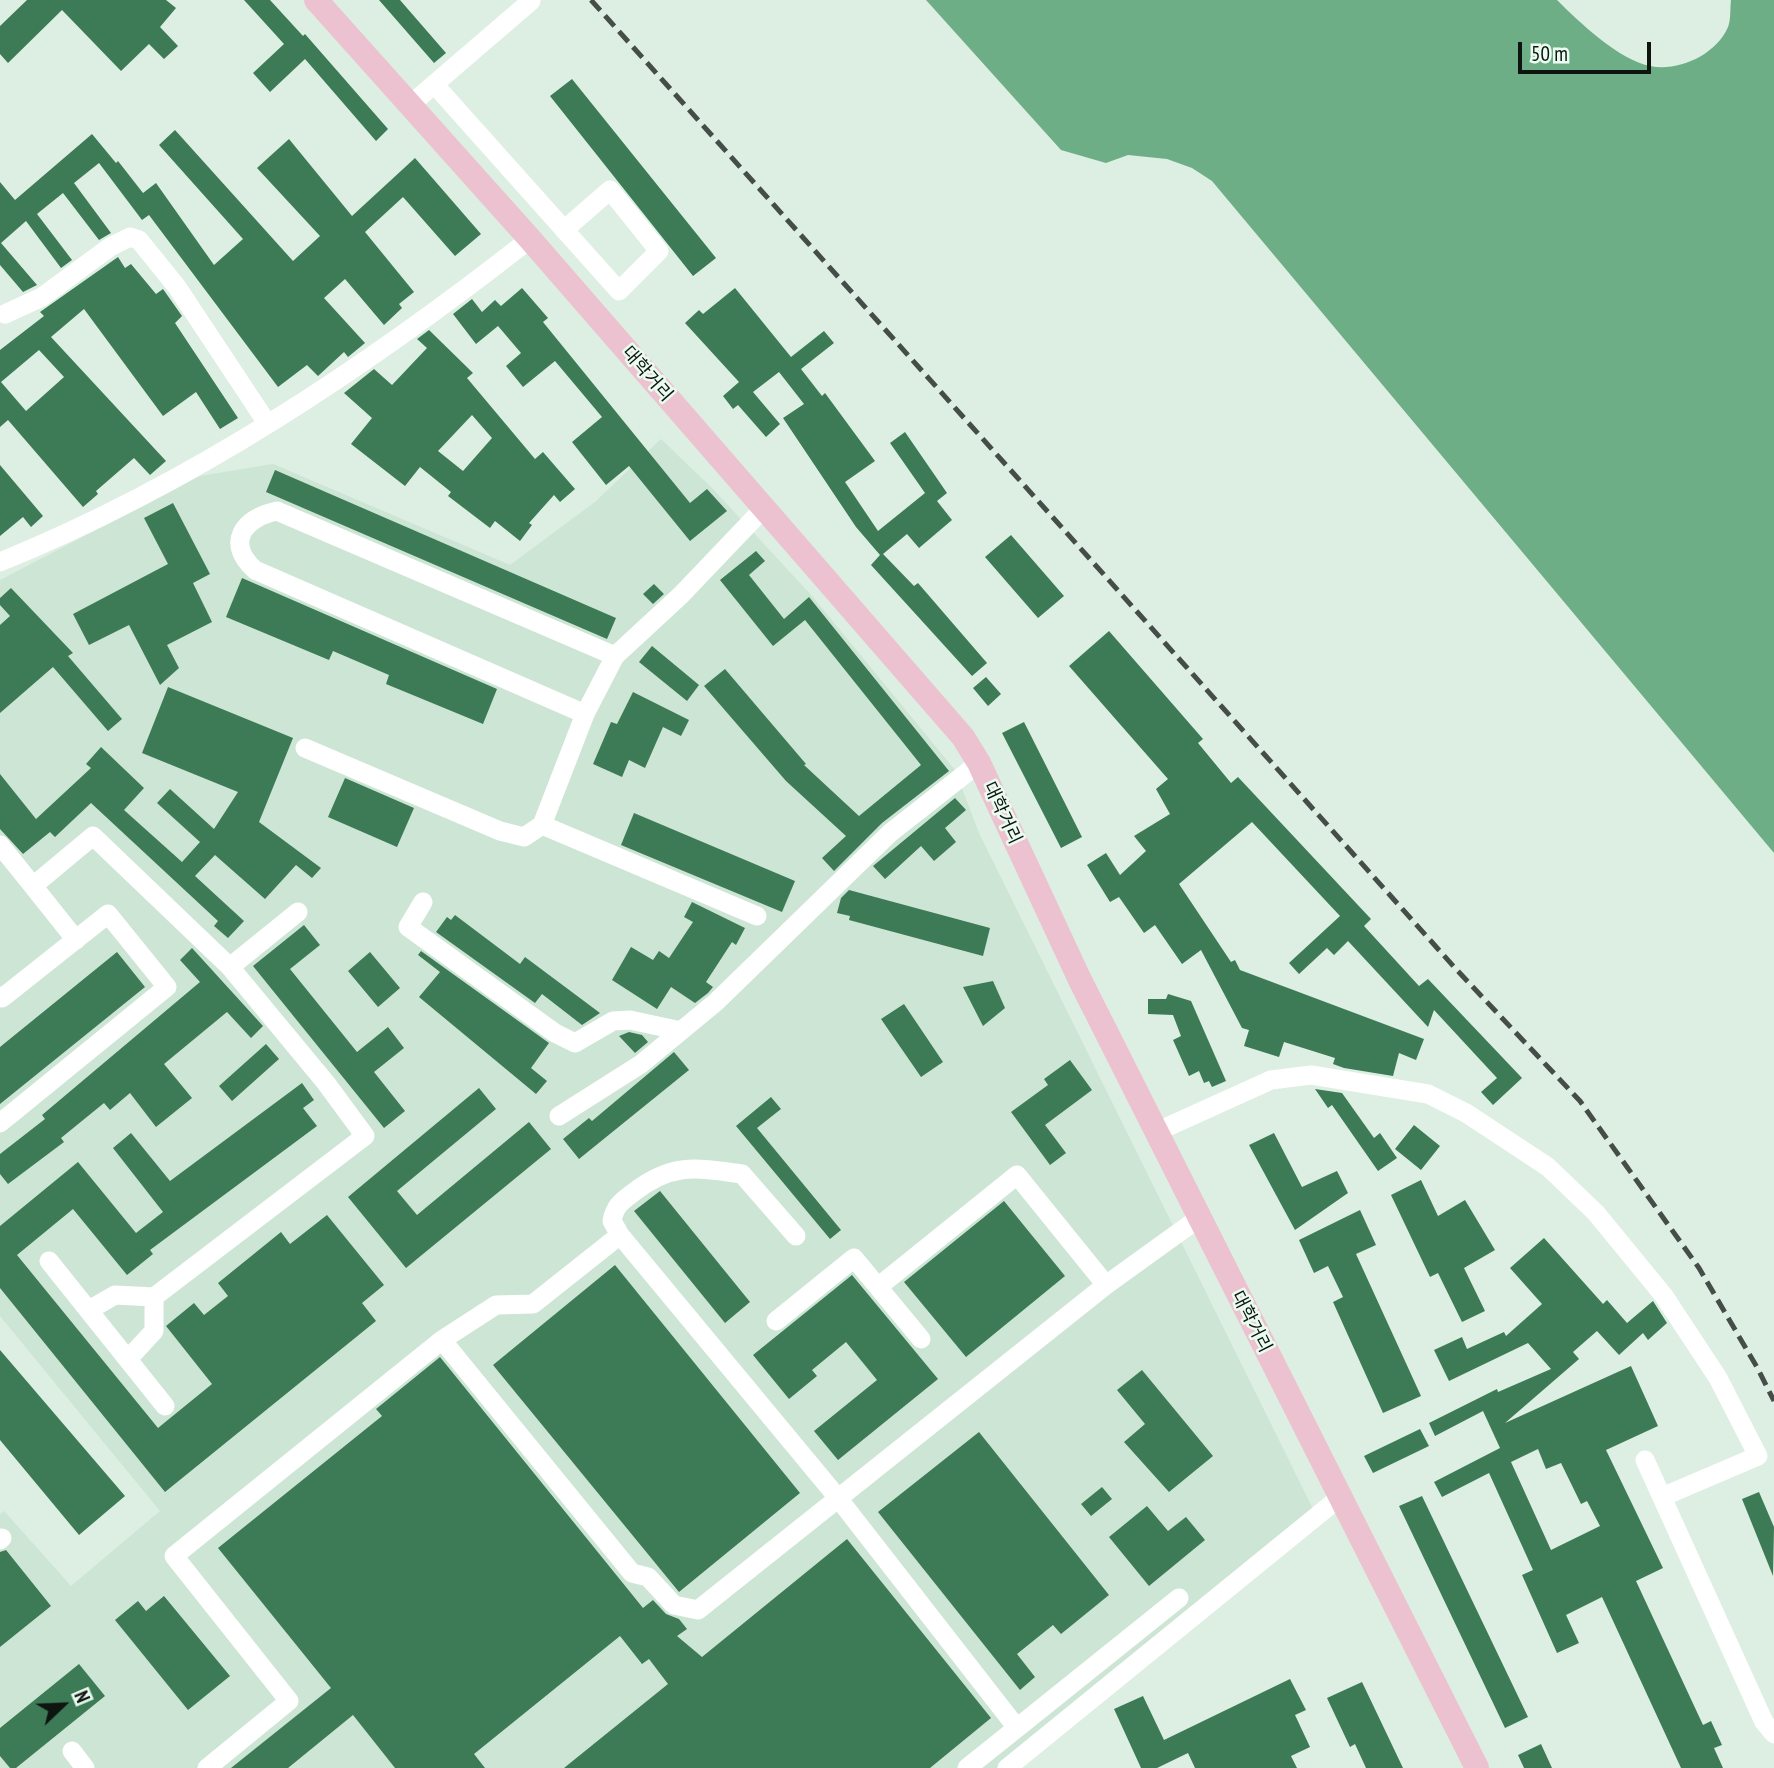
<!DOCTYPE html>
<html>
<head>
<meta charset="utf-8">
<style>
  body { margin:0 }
  #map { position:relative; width:1774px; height:1768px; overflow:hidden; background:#ddeee2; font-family:"PT Sans Narrow",sans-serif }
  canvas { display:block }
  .north { position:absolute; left:28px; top:1670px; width:70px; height:70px; -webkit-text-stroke:5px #eafcf0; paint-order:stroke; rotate:67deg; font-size:19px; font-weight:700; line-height:28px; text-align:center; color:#0e1410 }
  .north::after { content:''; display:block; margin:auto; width:24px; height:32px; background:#0e1410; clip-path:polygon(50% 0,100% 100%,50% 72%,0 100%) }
  .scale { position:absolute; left:1518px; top:42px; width:133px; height:32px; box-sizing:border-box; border:4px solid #0e1410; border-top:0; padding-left:9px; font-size:21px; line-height:24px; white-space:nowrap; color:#0e1410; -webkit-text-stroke:5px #eafcf0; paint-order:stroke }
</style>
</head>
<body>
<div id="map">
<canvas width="1774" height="1768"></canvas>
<div class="north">N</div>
<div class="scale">50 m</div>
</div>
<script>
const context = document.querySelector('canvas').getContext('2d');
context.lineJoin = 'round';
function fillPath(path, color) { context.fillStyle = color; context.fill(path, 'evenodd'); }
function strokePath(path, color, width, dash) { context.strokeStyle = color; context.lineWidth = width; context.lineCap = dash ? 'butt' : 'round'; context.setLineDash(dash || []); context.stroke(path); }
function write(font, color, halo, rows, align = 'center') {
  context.font = font + ' "PT Sans Narrow","Noto Sans KR",sans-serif'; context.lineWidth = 5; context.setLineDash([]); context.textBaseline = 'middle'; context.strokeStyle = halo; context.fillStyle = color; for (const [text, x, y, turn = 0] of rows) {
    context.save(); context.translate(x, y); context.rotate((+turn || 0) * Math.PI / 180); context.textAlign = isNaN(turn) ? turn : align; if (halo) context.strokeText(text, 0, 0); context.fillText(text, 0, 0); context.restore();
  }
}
fillPath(new Path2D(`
  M661 439 712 488 812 596 955 770 979 833 1314 1511 997 1768H0V1514L4 1511 71 1586 160 1511 0 1316V580L200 476 273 464 510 565 595 502Z`), '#cde5d4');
fillPath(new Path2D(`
  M926 0H1557C1579 22 1619 60 1650 66 1678 72 1716 55 1728 27 1731 20 1730 8 1731 0H1774V853L1212 181 1192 168 1167 159 1128 155 1106 163 1061 150Z`), '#6eae86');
fillPath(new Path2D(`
  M27 0H166L176 8 160 27 178 46 164 59 149 44 121 71 62 10 8 63 0 54V26Z
  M244 0H270L303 36 305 34 388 129 376 141 305 59 270 92 253 73 284 44Z
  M379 0H400L446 53 434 63Z
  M572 79 716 258 693 276 550 96Z
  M175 130 293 261 320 236 257 168 289 139 352 216 415 158 481 234 455 256 403 197 365 232 414 292 399 304 402 308 384 325 345 279 324 298 365 343 348 357 344 352 318 376 307 365 278 387 149 215 142 220 99 163 74 183 111 233 99 240 63 193 37 214 72 260 61 268 26 221 1 243 37 285 23 292 0 265V182L15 200 92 134 116 163 118 161 143 193 156 183 214 265 243 239 159 145Z
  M118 257 125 268 131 264 156 294 163 289 182 316 175 323 238 418 220 429 196 392 163 416 84 309 51 337 166 461 150 475 134 458 96 491 98 494 83 507 8 420 0 427V350L44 316 40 312ZM39 350 64 377 26 411 1 382Z
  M522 288 548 318 543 322 690 503 707 489 727 511 690 541 629 466 606 485 572 442 602 417 555 361 523 387 506 366 521 353 498 326 476 344 453 314 472 299 482 312 495 300 501 306Z
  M735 288 791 357 824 331 834 343 801 369 822 396 825 393 875 461 845 482 878 531 925 493 890 443 905 432 947 493 937 501 952 520 919 548 907 534 883 554 914 586 918 583 987 663 972 676 871 565 880 555 856 527 783 418 804 404 779 372 753 392 780 424 766 437 738 405 733 409 723 396 739 382 685 323 699 310 703 314Z
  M429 330 473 373 467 378 535 459 543 452 575 489 560 502 554 495 529 523 532 525 520 541 495 521 490 528 448 496 451 492 420 467 405 486 351 444 372 418 344 393 374 369 392 385 427 348 417 339ZM472 415 492 438 463 471 438 451Z
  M0 465 43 516 31 527 23 517 0 536Z
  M275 470 616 618 607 639 266 492Z
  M173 503 210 574 193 583 212 622 167 645 179 668 160 685 129 625 89 645 73 614 168 564 144 518Z
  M1011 535 1064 596 1038 618 985 557Z
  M756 551 765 561 749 575 784 619 809 597 949 771 882 823 834 871 822 858 846 836 786 781 704 686 725 669 806 764 804 765 859 816 921 765 805 620 773 646 720 580Z
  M242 578 497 689 483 724 386 684 389 675 333 651 329 660 226 617Z
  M654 584 664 594 653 604 643 594Z
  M11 588 73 653 68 656 122 719 108 731 53 667 0 713V625L10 616 0 605V598Z
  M1109 631 1203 739 1198 743 1231 783 1238 777 1371 919 1364 926 1419 986 1428 979 1522 1078 1493 1105 1481 1092 1497 1078 1434 1010 1428 1027 1348 941 1334 955 1327 948 1299 974 1289 963 1340 916 1252 822 1179 884 1231 962 1235 960 1240 970 1424 1039 1416 1060 1399 1053 1393 1076 1344 1068 1333 1064 1335 1058 1284 1042 1279 1057 1244 1046 1249 1030 1242 1028 1201 950 1182 964 1155 925 1144 933 1119 897 1110 902 1087 865 1106 853 1120 875 1146 851 1134 836 1170 814 1156 789 1168 779 1069 666Z
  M652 646 699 685 687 701 639 662Z
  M986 677 1001 694 988 706 973 688Z
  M168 687 293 738 259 822 321 868 312 878 296 865 265 899 215 855 195 876 244 921 228 938 214 926 218 921 91 803 55 837 50 832 23 854 0 829V774L36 819 91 768 86 764 101 747 144 788 124 810 182 862 200 842 157 803 170 789 214 829 238 792 142 753Z
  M633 692 689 720 681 736 663 727 645 768 629 760 622 777 593 764 611 722 617 724Z
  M1024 722 1082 837 1061 848 1002 733Z
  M345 778 414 808 397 847 328 817Z
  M955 798 966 810 945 828 956 842 934 861 921 846 885 879 873 866Z
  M634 813 795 881 782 912 621 845Z
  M849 890 990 928 983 956 849 920 850 916 837 913 841 898Z
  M692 902 745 928 736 945 732 942 706 982 713 987 708 993 695 1003 671 987 657 1009 612 980 631 947 653 960 659 951 669 958 693 922 684 917Z
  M455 915 520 964 525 957 600 1013 582 1025 542 994 535 1003 436 932 447 917 451 920Z
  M304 925 320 945 290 969 357 1052 388 1027 404 1048 374 1072 405 1111 384 1128 253 966Z
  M192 948 263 1026 251 1038 227 1012 164 1064 192 1098 156 1127 130 1093 110 1110 104 1103 61 1138 64 1142 8 1184 0 1174V1154L45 1119 42 1115 200 982 180 960Z
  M421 951 549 1043 531 1068 547 1081 536 1094 419 997 440 972 418 955Z
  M117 952 145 987 0 1104V1047Z
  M370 952 400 988 378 1007 348 971Z
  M993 981 1005 1008 983 1026 963 987Z
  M1168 994 1191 1001 1226 1081 1212 1087 1209 1081 1204 1083 1199 1071 1189 1076 1173 1040 1181 1036 1173 1015 1148 1014V999H1166Z
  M904 1004 943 1062 921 1077 881 1019Z
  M629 1032 642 1035 648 1042 635 1053 619 1036Z
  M266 1044 279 1059 232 1101 219 1086Z
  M674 1052 689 1070 579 1159 563 1139 589 1118 592 1121Z
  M1070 1060 1092 1090 1045 1125 1066 1153 1050 1165 1011 1112 1048 1085 1044 1079Z
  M302 1083 314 1100 303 1108 317 1126 150 1250 153 1254 127 1275 73 1209 17 1255 158 1428 212 1384 166 1326 194 1303 204 1315 228 1296 218 1283 281 1232 290 1244 327 1215 384 1285 362 1303 376 1321 165 1492 0 1288V1226L78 1162 136 1233 163 1212 113 1148 131 1133 170 1181Z
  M479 1088 496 1109 397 1191 417 1215 529 1122 551 1149 406 1268 348 1197Z
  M1315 1089 1342 1093 1374 1138 1380 1133 1397 1158 1378 1171 1332 1105 1328 1108Z
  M771 1097 781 1109 757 1128 841 1230 830 1239 736 1126Z
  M1414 1125 1440 1146 1421 1170 1395 1149Z
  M1274 1133 1302 1187 1337 1171 1348 1193 1295 1230 1249 1145Z
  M1421 1180 1438 1216 1465 1200 1495 1250 1464 1268 1485 1311 1462 1322 1438 1273 1430 1277 1391 1195Z
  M660 1191 750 1302 725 1323 634 1211Z
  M1004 1201 1065 1276 966 1357 904 1282Z
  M1360 1210 1376 1245 1356 1254 1421 1396 1383 1413 1333 1302 1343 1297 1328 1266 1314 1273 1299 1240Z
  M1544 1238 1603 1304 1607 1300 1627 1323 1653 1301 1667 1323 1648 1340 1643 1333 1619 1355 1597 1331 1573 1352 1579 1359 1505 1423 1631 1366 1658 1426 1606 1450 1663 1568 1636 1581 1703 1725 1711 1721 1722 1745 1714 1748 1723 1768H1681L1602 1597 1566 1615 1579 1643 1557 1653 1522 1575 1533 1570 1489 1473 1442 1497 1434 1482 1500 1448 1483 1411 1435 1436 1429 1423 1497 1389 1498 1392 1551 1369 1528 1343 1449 1381 1434 1350 1462 1337 1467 1349 1504 1332 1506 1336 1542 1304 1510 1268ZM1538 1449 1546 1469 1561 1463 1581 1504 1587 1501 1600 1526 1551 1550 1511 1462Z
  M615 1265 800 1493 679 1592 493 1365Z
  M852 1275 938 1379 838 1460 814 1431 877 1380 846 1342 812 1370 817 1376 789 1399 753 1355Z
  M0 1350 125 1496 79 1535 0 1440Z
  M440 1357 643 1608 653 1600 666 1614 679 1619 687 1629 677 1636 702 1657 847 1539 991 1718 930 1768H564L668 1684 649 1659 642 1664 620 1636 474 1754 485 1768H395L353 1715 288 1768H231L331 1688 218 1548 382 1416 376 1409Z
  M1142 1370 1213 1456 1169 1492 1124 1442 1145 1424 1117 1390Z
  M1420 1429 1429 1446 1373 1473 1364 1456Z
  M979 1432 1109 1595 1061 1634 1053 1625 1017 1654 1035 1677 1020 1690 878 1512Z
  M1102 1487 1112 1499 1091 1516 1081 1504Z
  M1759 1492 1774 1527 1773 1576 1742 1499Z
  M1422 1496 1528 1717 1505 1728 1399 1506Z
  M1147 1506 1168 1531 1186 1517 1205 1540 1149 1586 1109 1537Z
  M6 1550 51 1606 0 1647V1552Z
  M164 1596 230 1676 188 1710 115 1620 138 1601 146 1611Z
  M79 1664 105 1696 16 1768H10L0 1756V1728Z
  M1290 1679 1306 1710 1295 1715 1310 1747 1291 1756 1297 1768H1195L1188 1753 1157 1768H1141L1114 1709 1143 1696 1164 1740Z
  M1362 1682 1403 1768H1366L1355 1744 1350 1747 1327 1698Z
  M1541 1744 1552 1768H1524L1518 1755Z`), '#3c7b55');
strokePath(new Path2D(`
  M434 84 619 291 659 251 610 190 564 230
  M410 105 531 1
  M5 314 42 297 110 247 130 237 139 240 177 287 267 423
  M0 562C192 484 368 366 530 239
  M585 714 255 570C225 543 243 518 277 511L615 656
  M305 748 500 831 524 837 542 825 585 714 615 656 681 595 764 508
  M542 825 757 916
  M0 845 33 886 93 836 230 967 326 1083 365 1136 154 1297V1331L128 1359
  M33 886 76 940
  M423 902 408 927 555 1033 575 1043 613 1021 630 1020 681 1031
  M230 967 298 912
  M0 996 2 998 108 914 167 987 0 1123
  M559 1116 641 1064 716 1002 890 833 979 763
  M1156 1132 1271 1080 1311 1075 1428 1094 1466 1113 1548 1167 1596 1213 1664 1296 1718 1378 1758 1456 1662 1497
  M620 1235 612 1221C615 1205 622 1201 634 1192 673 1162 697 1168 742 1174L796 1236
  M49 1261 165 1406
  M878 1287 1017 1175 1106 1285
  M89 1310 115 1295 154 1297
  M776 1321 854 1258 921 1339
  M442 1340 632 1573 648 1577 674 1605 698 1610 1106 1285 1199 1218
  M1645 1460 1764 1722 1774 1734
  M0 1540 2 1538
  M72 1751 85 1768
  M207 1768 289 1701 174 1556 442 1340 496 1305 533 1304 620 1235 838 1498 1017 1728 1179 1598
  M967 1768 1017 1728
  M1007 1768 1339 1498`), '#fff', 19);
strokePath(new Path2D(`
  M316 0 530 239 963 737 979 763 1079 978 1477 1768`), '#ecc1d0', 24);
strokePath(new Path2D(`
  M591 0 1455 968 1580 1101 1699 1268 1758 1369 1774 1401`), '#444d47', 5, [14, 7]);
write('18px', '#0e1410', '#eafcf0', [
  ["대학거리",647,374,49],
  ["대학거리",1002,813,65],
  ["대학거리",1251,1322,63]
]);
</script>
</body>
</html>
